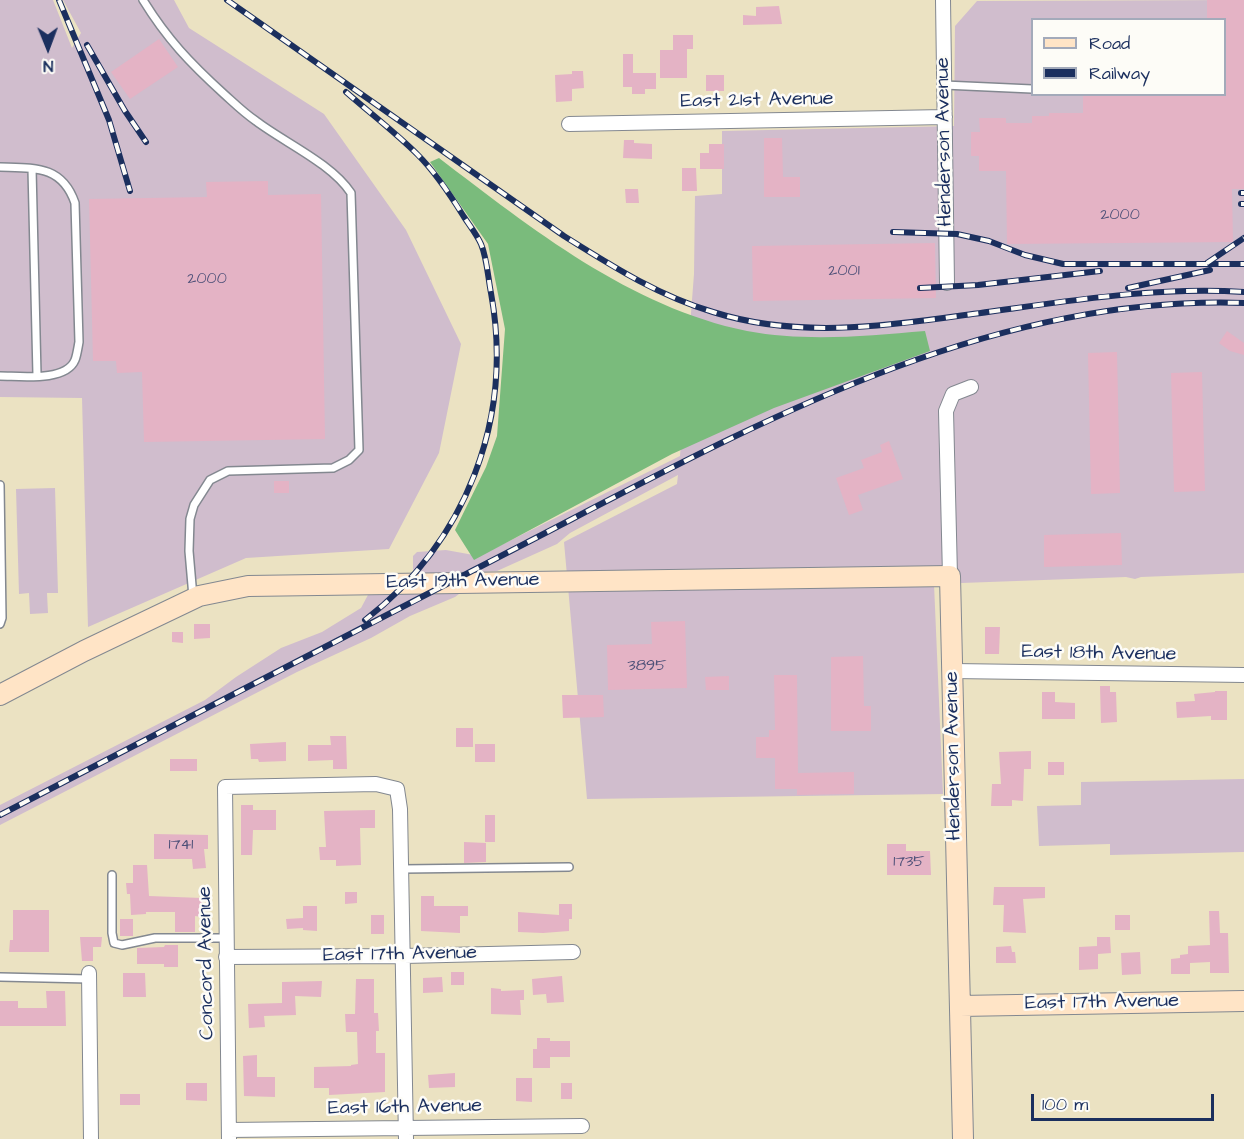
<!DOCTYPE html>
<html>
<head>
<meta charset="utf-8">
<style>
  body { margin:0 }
  #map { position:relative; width:1244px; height:1139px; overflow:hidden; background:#ebe2c2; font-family:"Architects Daughter",sans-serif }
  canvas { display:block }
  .legend { position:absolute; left:1031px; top:18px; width:195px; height:78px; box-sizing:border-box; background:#fdfcf7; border:2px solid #a3aaba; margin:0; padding:8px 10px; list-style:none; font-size:18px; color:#1b2f5e }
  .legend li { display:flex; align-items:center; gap:12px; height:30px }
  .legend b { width:30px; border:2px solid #a3aaba }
  .north { position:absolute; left:18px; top:18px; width:60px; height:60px; -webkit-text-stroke:4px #fdfcf7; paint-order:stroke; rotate:179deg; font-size:16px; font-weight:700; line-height:24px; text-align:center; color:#1b2f5e }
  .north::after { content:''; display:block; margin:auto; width:21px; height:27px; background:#1b2f5e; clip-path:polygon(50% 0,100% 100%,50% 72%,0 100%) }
  .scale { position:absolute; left:1031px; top:1094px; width:183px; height:27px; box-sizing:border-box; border:3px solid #1b2f5e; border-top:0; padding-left:8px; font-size:18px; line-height:21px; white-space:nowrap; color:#1b2f5e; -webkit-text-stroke:4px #fdfcf7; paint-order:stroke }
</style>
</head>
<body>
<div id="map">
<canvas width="1244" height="1139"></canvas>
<ul class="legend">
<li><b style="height:8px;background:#ffe4c6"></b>Road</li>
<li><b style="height:8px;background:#1b2f5e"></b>Railway</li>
</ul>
<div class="north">N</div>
<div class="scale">100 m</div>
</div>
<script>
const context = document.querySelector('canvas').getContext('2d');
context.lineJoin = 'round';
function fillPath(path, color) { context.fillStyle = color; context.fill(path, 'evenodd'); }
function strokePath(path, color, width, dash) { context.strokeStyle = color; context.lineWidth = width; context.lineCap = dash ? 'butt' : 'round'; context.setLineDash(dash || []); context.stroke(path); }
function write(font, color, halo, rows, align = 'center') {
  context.font = font + ' "Architects Daughter",sans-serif'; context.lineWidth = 5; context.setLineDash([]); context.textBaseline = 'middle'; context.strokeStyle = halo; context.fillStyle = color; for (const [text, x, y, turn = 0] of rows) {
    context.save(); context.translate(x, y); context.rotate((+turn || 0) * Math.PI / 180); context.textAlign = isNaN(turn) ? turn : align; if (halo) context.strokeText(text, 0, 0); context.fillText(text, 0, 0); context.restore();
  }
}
fillPath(new Path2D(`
  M0 0H53L72 48 81 33 63 0H174L189 28 324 114 406 230 461 344 439 453 389 549 246 558 88 627 82 398 0 397Z
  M1244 0V573L1141 577 1135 579 1126 577 934 584 943 794 587 799 564 542 677 484 678 475 570 533 557 544 497 571 419 576 413 573V556L417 552 446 550 479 556 680 456 694 274 695 196 722 194V131L954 126 955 26 977 1ZM1032 20H1224V94H1032Z
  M55 488 58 593H47L48 613 30 614 29 593 19 594 16 489Z
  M458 591 459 594 455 597 410 616 371 638 297 672 0 825V805L205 700 236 677 281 648 322 632 361 608 369 593Z
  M1244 779V852L1110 855V844L1039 846 1037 806 1081 805V782Z`), '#d0bdcd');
fillPath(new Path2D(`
  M439 158C532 229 630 307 747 331 806 342 866 336 925 331L930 351 774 408 672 454 474 560 455 530 486 467 497 436 505 329 488 244 430 162Z`), '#7abb7c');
fillPath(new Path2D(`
  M1207 0H1244V189H1232L1233 242 1007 244 1006 171H979V156H971V132H980L979 118H1006V123H1032V116H1049V113H1083V94H1224V20H1207Z
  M779 6 782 24 743 25V15L756 16V7Z
  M673 35H693V49H687V78H660V50H673Z
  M159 39 178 67 130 99 111 72Z
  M623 54H633V73H656V89H645V94H632V87H623Z
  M572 71H583L584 88 572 89V101L556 102 555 75 572 74Z
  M706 75H724V91H706Z
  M764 138H782L783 177H800V197H764Z
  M624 140H634V143L652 144V159L623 158Z
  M709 144H724V169H700V153H709Z
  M682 168H696L697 191H682Z
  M268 181V195L321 194 325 439 144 442 142 372 117 373 116 361H93L89 199 207 197 206 182Z
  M625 189H638L639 203H626Z
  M935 243 936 298 753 301 752 246Z
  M1227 331 1244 343V355L1230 351 1219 343Z
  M1117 352 1120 493 1091 494 1088 353Z
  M1202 372 1205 491 1174 492 1171 373Z
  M889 441 903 479 858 495 863 510 849 515 836 478 864 468 861 460 882 452 880 445Z
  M274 481H289V493H274Z
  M1121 533 1122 565 1044 567V535Z
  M685 621 687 688 608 690 607 645 652 644 651 622Z
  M194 624H210V638L194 639Z
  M985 627H1000L999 654H985Z
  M172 632H183V643L172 642Z
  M863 656 864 706H871V731H831V657Z
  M774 675H797L798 773 854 772V794L797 795V789H775V758H756V737H769V730H775Z
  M729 676V690H706L705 677Z
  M1100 686H1110V692H1116L1117 722 1101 723Z
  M1215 691H1227V720H1211V716L1177 718 1176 702 1195 701 1194 694 1215 692Z
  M1042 692H1055V702L1075 703V719H1042Z
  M562 695H603L604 717 563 718Z
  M456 728H473V747H456Z
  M330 736H346L347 769H333V760L308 761V745H331Z
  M286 742V761L259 762 258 759H251L250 744Z
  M475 744H495V762H475Z
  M1031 751V769H1024L1023 801 1012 800V806H991L992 784H1001L999 752Z
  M170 759H197V771H170Z
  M1048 762H1064V775H1048Z
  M241 805H253V810H276V830H253L252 855H241Z
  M375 810V828H360L361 865 336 866V860H320L319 847H326L324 811Z
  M485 815H495V842H485Z
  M154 834 208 835V849H204L206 868 193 869 192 859H154Z
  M464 842 486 843V862L464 863Z
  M887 844H906V851H930L931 875H887Z
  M133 865H147L149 896 202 898V917L195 916V932H175V912H146V914L131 915 130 894H127L126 883H133Z
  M994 887H1045V898L1023 899 1026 933 1003 932 1004 905H993Z
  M345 892H357V903L345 904Z
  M421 896H434V906H468V916H460V933L421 931Z
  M559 904H572V919H569V931L543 933 518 932V912L559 915Z
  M303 906H317V931L303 930V928L287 929 286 919 303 918Z
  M13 910H49V952H9L10 940H13Z
  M1209 911H1219L1220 933H1228L1229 973H1210V962L1190 963V974H1171V959L1180 958V955L1188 954V946L1210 945Z
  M371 915H384V934H371Z
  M1115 915H1130V930H1115Z
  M120 919H133V936H120Z
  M80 937H102L101 947H93V961H82Z
  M1097 937H1110L1111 953 1098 954V969L1079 970V947L1097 946Z
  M165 945H178V967H164V964H137V948L164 947Z
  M1011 946 1012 952H1015L1016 963H996V947Z
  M1140 952 1141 974 1122 975 1121 953Z
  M451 972H464V985H451Z
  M123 973H145L146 997H123Z
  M562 976 564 1002 547 1003 546 994 533 995 532 979Z
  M442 977 443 992 423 993V978Z
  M356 979H374V1013H378L379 1031H376V1053H385V1092L329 1095V1088H314V1067L351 1066V1065L358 1064 357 1032H346L345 1014H355Z
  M322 981 321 997 295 996 296 1015 264 1016 265 1027 249 1028 248 1004 282 1003V982Z
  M491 988 501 989V991L524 990V1000H520L521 1015 491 1014Z
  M46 991H65L66 1026H0V1001H18V1008H47Z
  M537 1038H550V1041H570V1057H550V1068H533V1049H537Z
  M257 1055V1077H275V1097L244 1096 243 1056Z
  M455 1073V1087L429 1088 428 1075Z
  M516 1078H532V1102L516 1101Z
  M186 1083H207V1101L186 1100Z
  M561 1083H572V1099H561Z
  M120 1094H140V1105H120Z`), '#e4b3c5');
const lane = new Path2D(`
  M143 0C167 39 190 63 224 94 234 103 244 113 256 121 285 143 331 163 351 193L359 450 349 460 333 468 228 471 210 480 194 505 190 519 189 551 193 597
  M944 85 1032 89
  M0 167C34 168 62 165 75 203L79 342C78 347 77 355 75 360 66 382 20 376 0 376
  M32 169 37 375
  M0 485 2 618 0 624
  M403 869 569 867
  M112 875V933L114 943 122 945 155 938H226
  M0 977 89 979`);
const street = new Path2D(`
  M943 0 947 283
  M569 124 945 117
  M950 576 946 411 953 394 971 387
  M953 671 1244 675
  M226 957 404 956 573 952
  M89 973 91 1139
  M229 1130 582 1126
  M229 1139 225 787 376 784 397 789 400 809 406 1139`);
const secondary = new Path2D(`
  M0 695 84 651 199 596 248 586 950 576 963 1139
  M960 1006 1244 1001`);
strokePath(lane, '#838890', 10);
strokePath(street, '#838890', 16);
strokePath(secondary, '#838890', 22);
strokePath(lane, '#fff', 7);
strokePath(street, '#fff', 14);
strokePath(secondary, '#ffe4c6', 20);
const rail = new Path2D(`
  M59 0 109 120 130 191
  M227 0 564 236C612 266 659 296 713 312 795 338 881 327 965 315 1057 303 1150 286 1244 292
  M87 45 125 111 146 142
  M346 92C370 113 396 133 418 155 436 173 451 196 464 217 470 226 477 235 481 244 487 258 488 278 491 293 514 419 466 542 365 620
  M1241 193H1244
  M1241 204H1244
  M893 232 957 234 989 241 1025 255 1063 264H1244
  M1207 263 1244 238
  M920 288 978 285 1100 271
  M1128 288 1210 270
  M0 815C166 729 332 644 497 558 729 439 974 294 1244 303`);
strokePath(rail, '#1b2f5e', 6);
strokePath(rail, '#fdfcf7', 4, [11]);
write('16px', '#4d5078', null, [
  ["2000",1120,216],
  ["2001",844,272],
  ["2000",207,280],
  ["3895",647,667],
  ["1741",181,846],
  ["1735",909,863]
]);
write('20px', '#1b2f5e', '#fdfcf7', [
  ["East 21st Avenue",757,101,-1],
  ["Henderson Avenue",945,142,-91],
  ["East 19th Avenue",463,582,-1],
  ["East 18th Avenue",1099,654,1],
  ["Henderson Avenue",954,756,-91],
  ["East 17th Avenue",400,955,-1],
  ["Concord Avenue",207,963,-91],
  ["East 17th Avenue",1102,1003,-1],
  ["East 16th Avenue",405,1108,-1]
]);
</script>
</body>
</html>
